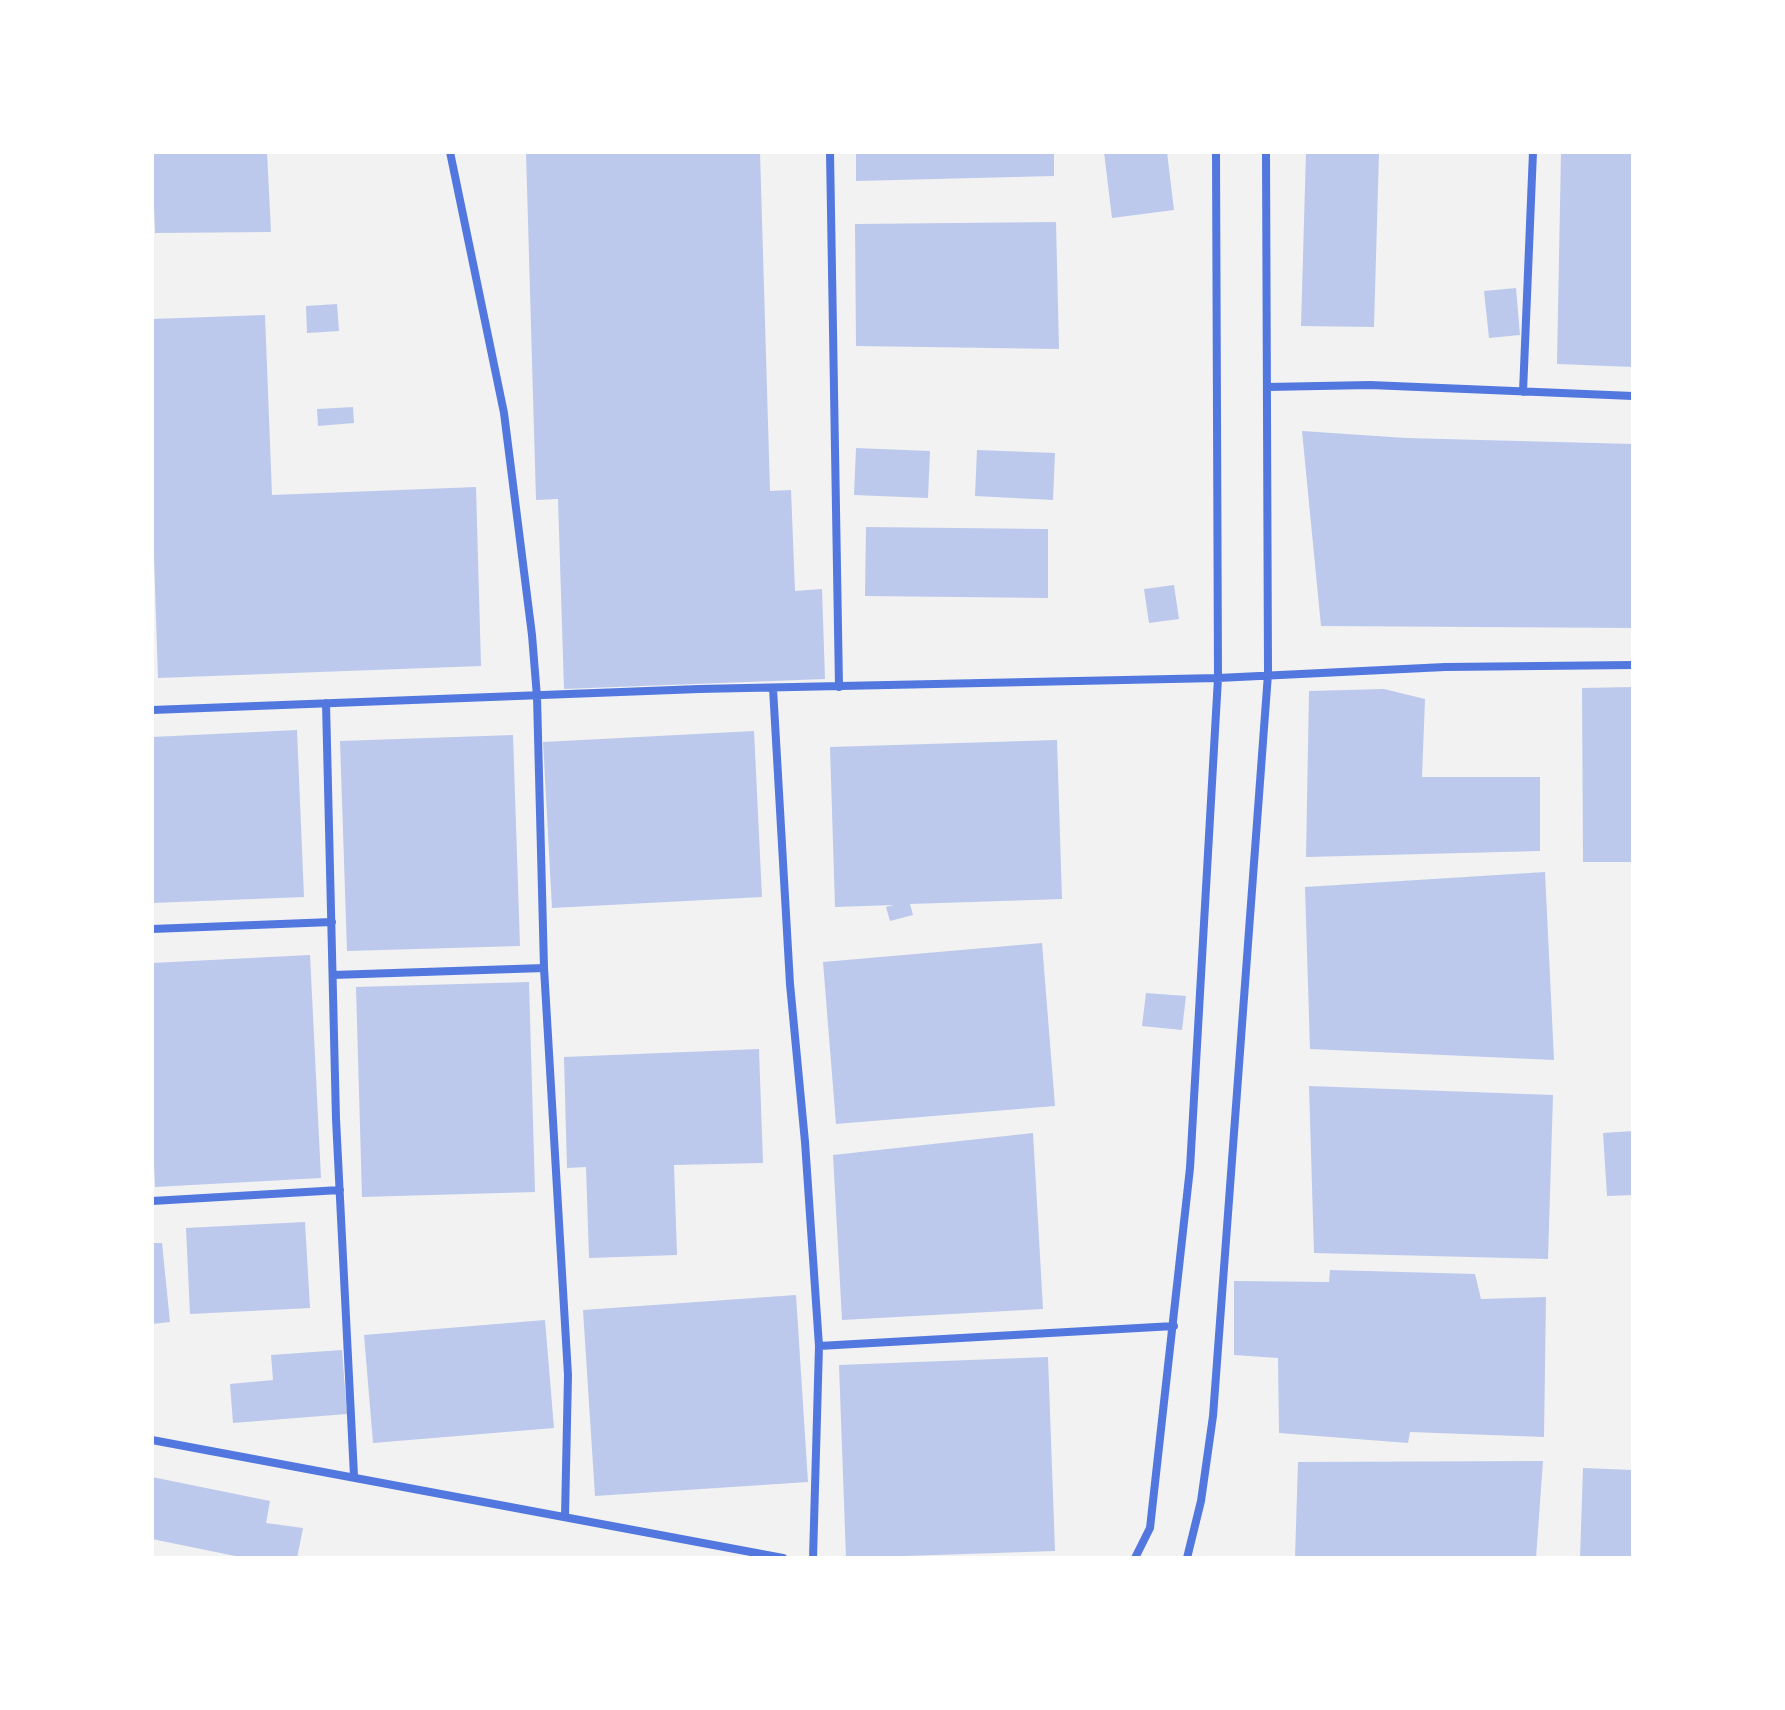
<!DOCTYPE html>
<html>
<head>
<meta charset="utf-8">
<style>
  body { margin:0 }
  #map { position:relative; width:1785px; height:1710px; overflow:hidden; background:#f2f2f2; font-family:Inter,sans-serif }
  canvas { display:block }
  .frame { position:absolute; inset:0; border:154px solid #fff; pointer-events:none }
</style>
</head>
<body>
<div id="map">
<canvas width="1785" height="1710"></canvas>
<div class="frame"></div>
</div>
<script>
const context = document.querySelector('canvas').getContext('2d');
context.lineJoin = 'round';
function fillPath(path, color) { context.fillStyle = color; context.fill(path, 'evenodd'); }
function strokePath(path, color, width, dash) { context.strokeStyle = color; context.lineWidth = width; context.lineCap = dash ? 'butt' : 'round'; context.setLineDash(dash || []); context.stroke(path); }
fillPath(new Path2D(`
  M152 152H267L271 232 155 233Z
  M526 152H760L770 491 791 490 795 591 822 589 825 679 564 689 558 499 536 500Z
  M856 152H1054V176L856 181Z
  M1104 152H1167L1174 210 1112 218Z
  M1306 152H1379L1374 327 1301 326Z
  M1561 152H1633V367L1557 364Z
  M1056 222 1059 349 856 346 855 224Z
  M1516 288 1520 335 1489 338 1484 291Z
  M337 304 339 331 307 333 306 306Z
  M265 315 272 495 476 487 481 666 158 678 152 495V319Z
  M353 407 354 423 318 426 317 409Z
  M1302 431 1406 438 1633 444V628L1321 626Z
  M856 448 930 451 928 498 854 495Z
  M977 450 1055 453 1053 500 975 496Z
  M866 527 1048 529V598L865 596Z
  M1174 585 1179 619 1149 623 1144 589Z
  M1633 687V862H1583L1582 688Z
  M1384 689 1425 699 1422 777H1540V851L1306 857 1309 691Z
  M297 730 304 897 152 903V737Z
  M754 731 762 897 552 908 543 742Z
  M513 735 520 946 347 951 340 741Z
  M1057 740 1062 899 910 904 913 915 890 921 886 907 894 905 835 907 830 747Z
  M1545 872 1554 1060 1310 1049 1305 887Z
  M1042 943 1055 1106 836 1124 823 962Z
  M310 955 321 1178 155 1187 152 1120V963Z
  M529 982 535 1192 362 1197 356 987Z
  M1146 993 1186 996 1182 1030 1142 1026Z
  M759 1049 763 1163 674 1165 677 1255 589 1258 586 1167 567 1168 564 1057Z
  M1309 1086 1553 1095 1548 1259 1314 1253Z
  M1633 1131V1195L1607 1196 1603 1133Z
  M1033 1133 1043 1309 842 1320 833 1155Z
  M305 1222 310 1308 190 1314 186 1228Z
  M152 1243H162L170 1322 152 1324Z
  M1330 1270 1475 1274 1481 1299 1546 1297 1544 1437 1410 1432 1408 1443 1279 1433 1278 1358 1234 1355V1281L1329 1282Z
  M796 1295 808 1482 595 1496 583 1310Z
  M545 1320 554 1428 373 1443 364 1335Z
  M342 1350 347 1414 233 1423 230 1384 273 1380 271 1355Z
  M1048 1357 1055 1551 846 1558 839 1365Z
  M1543 1461 1536 1558H1295L1298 1462Z
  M1583 1468 1633 1470V1558H1580Z
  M152 1477 270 1501 266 1523 303 1528 297 1558H245L152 1539Z`), '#bdc9ec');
strokePath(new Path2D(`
  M450 152 504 413 532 635 537 697 544 968 568 1375 565 1517
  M830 152 839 687
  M1267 387 1370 385 1633 396
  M1523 392 1533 152
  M773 688 790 984 805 1142 819 1346 813 1558
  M326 703 336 1119 354 1476
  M152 710 699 689 1218 678 1445 667 1633 665
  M152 929 332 922
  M333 975 544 968
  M152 1201 340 1190
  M819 1346 1174 1326
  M152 1440 783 1558
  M1135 1558 1150 1528 1190 1168 1218 678 1216 152
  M1187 1558 1201 1501 1213 1416 1268 674 1266 152`), '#5277de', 8);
</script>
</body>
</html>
